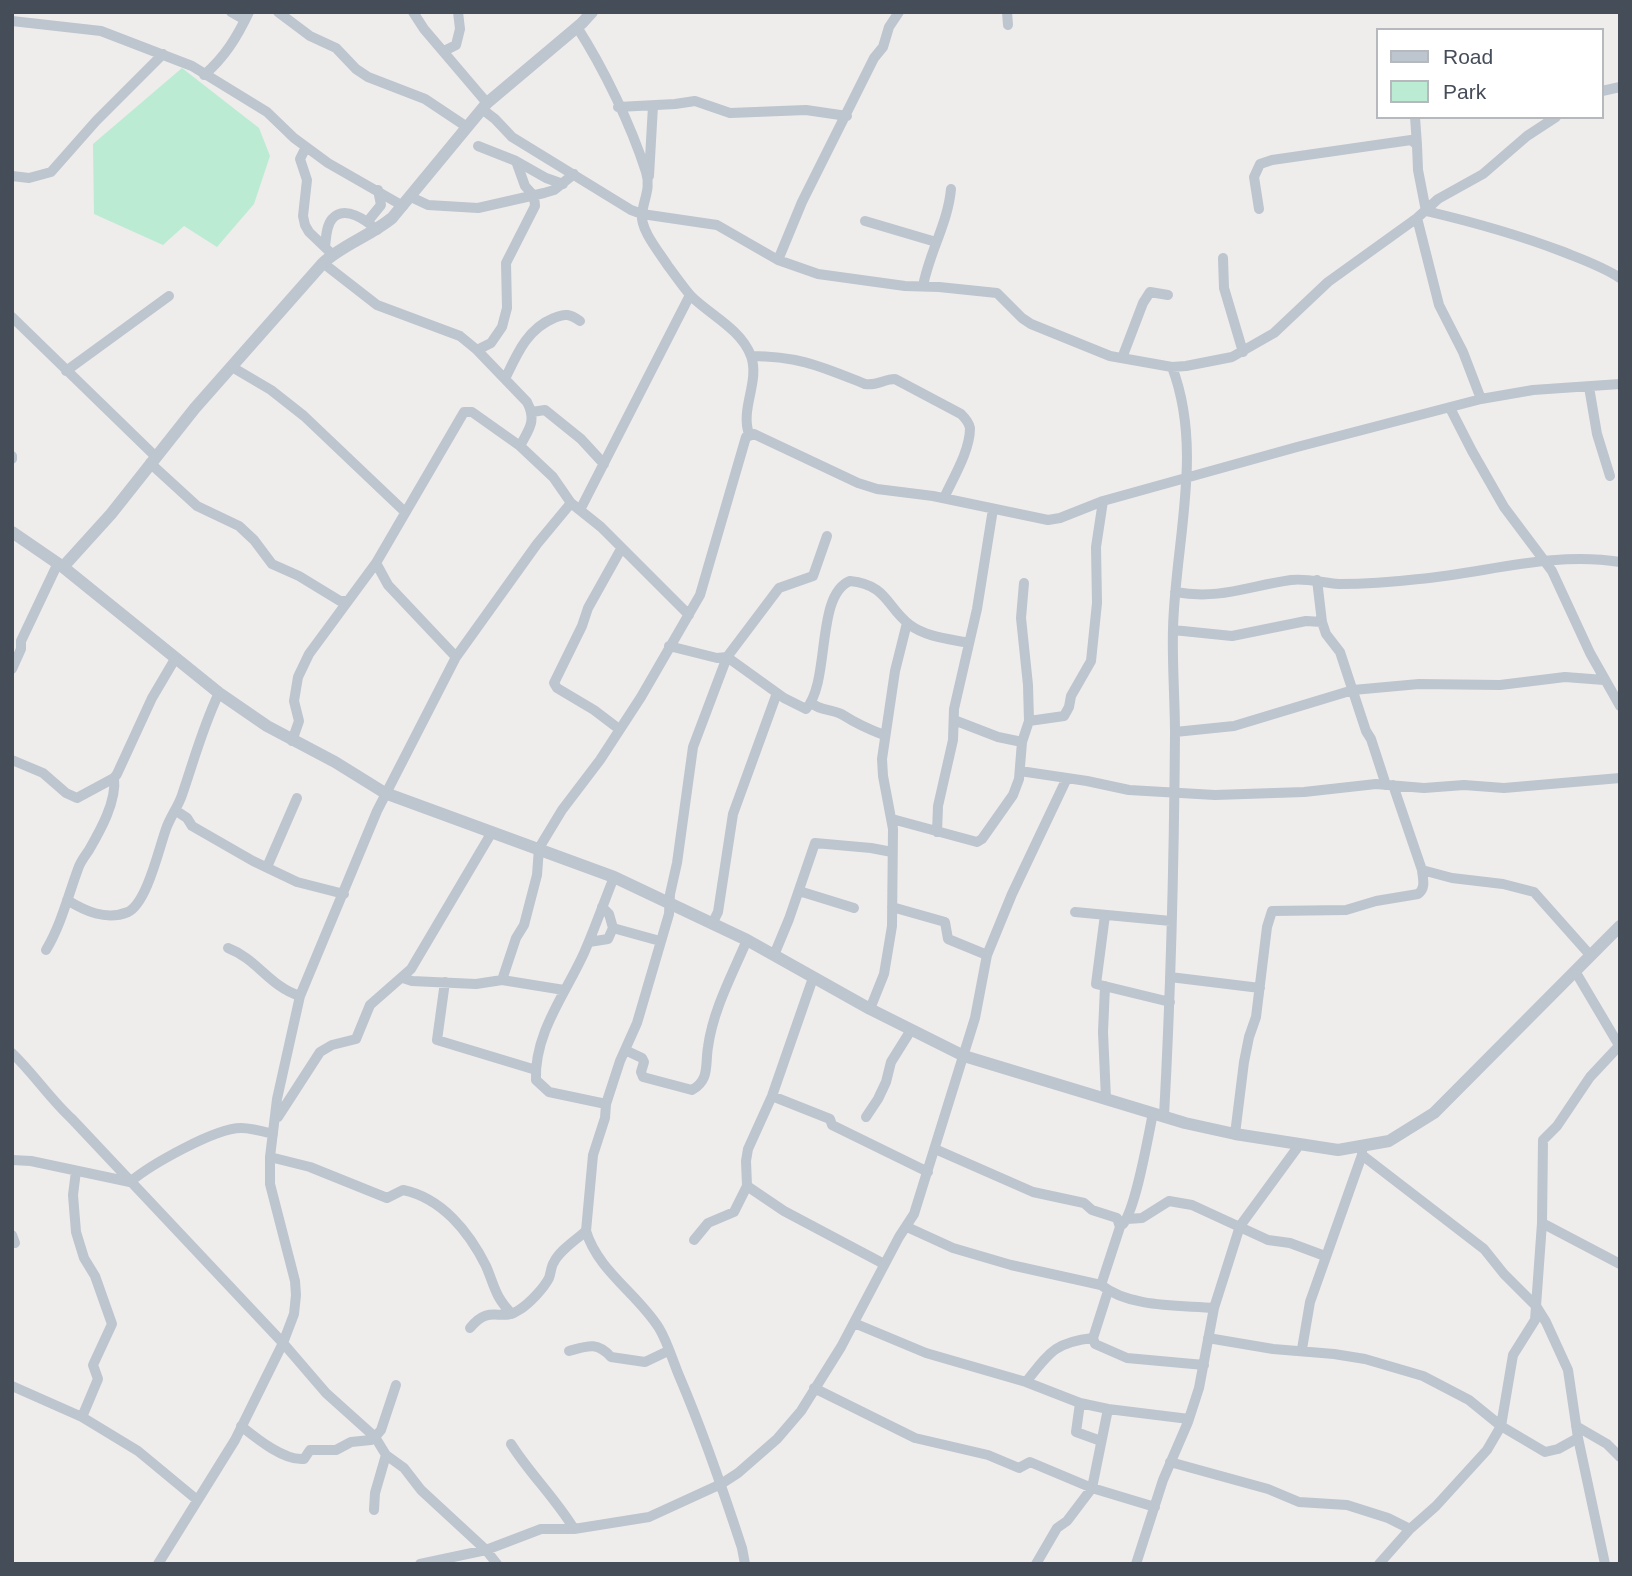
<!DOCTYPE html>
<html>
<head>
<meta charset="utf-8">
<style>
  body { margin:0 }
  #map { position:relative; width:1632px; height:1576px; overflow:hidden; background:#efecec; font-family:Helvetica,sans-serif }
  canvas { display:block }
  .frame { position:absolute; inset:0; border:14px solid #454d58; pointer-events:none }
  .legend { position:absolute; left:1376px; top:28px; width:228px; height:91px; box-sizing:border-box; background:#fff; border:2px solid #b5b8bc; margin:0; padding:9px 12px; list-style:none; font-size:21px; color:#454d58 }
  .legend li { display:flex; align-items:center; gap:14px; height:35px }
  .legend b { width:35px; border:2px solid #b5b8bc }
</style>
</head>
<body>
<div id="map">
<canvas width="1632" height="1576"></canvas>
<div class="frame"></div>
<ul class="legend">
<li><b style="height:9px;background:#bdc5ce"></b>Road</li>
<li><b style="height:19px;background:#bbebd3"></b>Park</li>
</ul>
</div>
<script>
const context = document.querySelector('canvas').getContext('2d');
context.lineJoin = 'round';
function fillPath(path, color) { context.fillStyle = color; context.fill(path, 'evenodd'); }
function strokePath(path, color, width, dash) { context.strokeStyle = color; context.lineWidth = width; context.lineCap = dash ? 'butt' : 'round'; context.setLineDash(dash || []); context.stroke(path); }
fillPath(new Path2D(`
  M182 68 259 128 270 156 254 204 217 247 184 226 163 245 94 214 93 144Z`), '#bbebd3');
strokePath(new Path2D(`
  M231 12 245 20
  M278 12 310 36 336 48 356 69 368 77 425 99 467 127
  M413 12 424 29 487 103
  M1007 12 1008 25
  M12 21 101 31 192 66 267 112 294 138 328 163 403 206
  M577 27C604 69 631 125 646 172 651 188 644 198 642 214 640 230 660 253 668 266 675 275 683 287 691 296 710 315 741 329 751 356 760 382 740 408 749 434
  M444 51 456 45 460 29 458 12
  M204 75C225 57 237 37 249 12
  M1602 91 1620 87
  M618 107 675 104 695 101 730 113 806 110 847 116
  M482 109 495 119 512 137 631 210 642 214 717 225 778 260 818 274 905 286 939 287 997 293 1022 318 1031 324 1110 356 1172 367 1186 366 1232 357 1274 333 1328 282 1417 218 1438 199 1483 174 1527 136 1556 117
  M1415 117 1417 145
  M478 146 516 161 546 178 563 184
  M306 147 300 159 307 180 303 216 305 225 309 232 333 255
  M12 176 29 178 51 172 96 121 163 54
  M649 176 653 106
  M411 197 428 205 478 208 544 193 554 190 574 174
  M1259 209 1254 177 1260 164 1272 160 1411 140 1417 145 1418 170 1426 211C1473 222 1516 234 1561 251 1581 259 1602 266 1620 278
  M1417 218 1439 305 1463 352 1481 399
  M368 221 381 205 378 190
  M865 221 936 242
  M325 247C326 239 326 226 332 219 345 204 367 221 377 230
  M1223 258 1224 288 1243 352
  M778 260 802 202 874 58 883 47 889 27 899 12
  M323 263 377 305 460 336 477 350 491 343 502 327 507 308 506 263 535 206 534 196 525 186 516 161
  M923 286C929 253 948 223 951 189
  M12 317 155 456
  M477 350 527 402C537 421 529 429 520 446
  M751 356C799 356 822 367 865 384 877 386 884 379 895 379L961 414C965 418 969 422 970 428 970 451 953 478 944 498
  M1122 358 1143 303 1150 292 1168 295
  M232 367 271 390 304 416 405 512
  M66 371 169 296
  M505 379C517 354 527 329 554 318 565 313 570 314 580 321
  M1589 387 1597 434 1610 476
  M1450 408 1472 451 1504 507 1552 571 1590 653 1620 706
  M532 412 545 410 581 439 604 464
  M12 456V459
  M150 463 197 506 239 526 254 540 272 564 299 576 340 601H348L376 563
  M580 510 690 295
  M1317 580 1322 622 1326 634 1340 652 1366 731 1371 739 1386 785
  M1175 592C1220 600 1248 586 1291 580 1308 578 1322 583 1339 584 1365 584 1393 582 1419 579 1486 573 1552 551 1620 562
  M1173 630 1232 636 1306 621 1322 622
  M669 646 717 658 727 657 779 588 813 576 827 536
  M456 657 388 585 376 563 464 412H472L520 446 553 477 571 503 601 527 689 615
  M12 669 21 649V641L58 563
  M811 703C821 711 832 709 843 715 857 724 868 729 884 735
  M954 720 998 737 1022 742
  M1029 721 1064 716 1069 707 1071 696 1091 661 1097 603 1096 547 1103 501
  M619 729 594 710 557 688 554 683 582 626 588 608 621 549
  M1175 732 1234 726 1353 690 1419 684 1500 685 1565 677 1604 680
  M292 741 299 721 294 701 298 677 309 654 348 601
  M12 760 43 773 66 793 77 798 114 778 117 774 152 698 175 659
  M1020 771 1087 781 1129 790 1215 795 1304 792 1376 784 1424 788 1464 785 1504 788 1620 778
  M175 810 187 818 192 826 253 861 297 882 344 894
  M892 819 977 842 982 839 1013 795 1019 779 1022 742 1029 721 1028 685 1021 618 1024 583
  M937 832 938 806 953 740 954 709 977 609 993 509
  M267 867 297 798
  M1422 870 1452 878 1503 884 1534 892 1590 955
  M799 891 854 908
  M67 900C85 911 106 921 128 912 147 903 159 848 166 829 170 817 178 807 182 795 194 760 203 726 219 693
  M892 907 945 922 948 939 987 955
  M1075 912 1171 921
  M1105 915 1096 984 1170 1002
  M712 924 718 912 733 814 777 693
  M613 928 660 941
  M589 942 608 939 613 928 609 914 602 907
  M228 948C257 959 270 987 300 996
  M46 950C61 925 68 896 78 869 80 862 85 856 89 850 100 831 117 801 114 778
  M774 955 789 919 815 843 871 848 892 852
  M1575 971 1620 1047
  M1170 977 1260 988
  M403 978 412 981 476 984 502 980 564 990
  M813 978 772 1096 748 1149 746 1161 747 1186 784 1211 884 1264
  M502 980 516 938 524 925 537 875 539 848 562 810 600 760 641 697 700 595 746 437 754 434 858 483 877 489 933 496 1048 520 1060 518 1103 501 1297 447 1481 399 1533 390 1620 384
  M445 982 437 1040 536 1070
  M1105 986 1103 1032 1106 1099
  M870 1009 884 974 892 926 893 829 883 776 882 759 895 671 907 623
  M625 1050 642 1058 644 1062 641 1072 643 1077 692 1090C710 1080 705 1065 708 1047 713 1010 732 975 747 940
  M12 1053C34 1074 50 1099 72 1119L283 1343 326 1393 375 1437 386 1455 404 1468 421 1490 486 1550 497 1564
  M772 1096 830 1119 832 1125 928 1172
  M606 1104 549 1092 536 1080C534 1033 566 993 584 953 595 928 604 902 614 877
  M1164 1116C1171 989 1174 862 1175 735 1175 700 1172 664 1173 629 1175 542 1204 451 1172 367
  M278 1117 320 1052 332 1045 356 1039 370 1005 411 969 492 832
  M866 1117 878 1099 886 1082 891 1062 911 1030
  M1235 1134 1244 1062 1249 1037 1256 1017 1267 927 1272 911 1346 910 1376 901 1418 894C1426 888 1423 880 1422 870L1393 785
  M935 1149 1033 1192 1084 1203 1092 1210 1117 1218 1120 1227 1101 1285
  M1362 1155 1484 1249 1504 1274 1536 1306 1546 1322 1568 1370 1578 1438 1605 1564
  M270 1157 310 1167 387 1198 403 1190C442 1198 469 1232 486 1266 495 1287 495 1297 512 1314
  M12 1160 31 1161 130 1182
  M76 1171 73 1195 76 1232 84 1258 95 1276 112 1324 93 1365 98 1379 82 1417
  M130 1182C150 1165 215 1128 241 1128 251 1128 262 1131 273 1134
  M1127 1219 1142 1218 1169 1201 1192 1205 1268 1240 1290 1243 1325 1256
  M1542 1223 1620 1264
  M1123 1224C1136 1208 1148 1137 1153 1113
  M907 1227 953 1248 1011 1265 1101 1285C1130 1308 1179 1305 1214 1308
  M12 1235 15 1243
  M694 1240 708 1223 734 1212 747 1186
  M1108 1291 1093 1338 1095 1344 1127 1358 1204 1365
  M854 1323 926 1353 1026 1382 1080 1403 1108 1409 1189 1419
  M470 1328C490 1303 501 1323 519 1310 529 1304 544 1288 549 1278 551 1273 551 1266 554 1262 560 1250 576 1240 586 1231
  M1208 1338 1273 1349 1334 1354 1365 1359 1423 1376 1469 1400 1501 1426 1545 1452 1558 1449 1578 1438
  M1302 1349 1310 1302 1362 1155V1150
  M569 1351C587 1346 597 1341 611 1357L645 1362 668 1351
  M1026 1382C1049 1353 1055 1342 1093 1338
  M12 1386 82 1417 138 1451 196 1499
  M814 1388 915 1438 988 1455 1019 1468 1030 1462 1092 1488 1155 1507
  M1080 1403 1076 1432 1101 1441
  M241 1426C256 1438 284 1461 304 1459L310 1450H336L351 1442 371 1440 375 1437 381 1430 396 1385
  M1576 1426 1607 1444 1620 1457
  M511 1444C530 1474 556 1499 574 1529
  M1170 1462 1268 1489 1299 1502 1347 1505 1388 1518 1410 1529
  M374 1510 375 1493 386 1455
  M158 1564 235 1440 283 1343 294 1314 296 1295 295 1281 270 1184V1157L277 1099 300 996 377 811 456 657 537 544 571 503
  M420 1564 486 1550 541 1529H574L649 1517 721 1484 738 1473 777 1439 801 1411 841 1347 899 1237 914 1214 975 1018 987 955 1012 894 1067 778
  M745 1564 742 1548C723 1490 704 1434 680 1378 673 1362 668 1343 659 1328 638 1294 598 1271 586 1231L593 1155 605 1118 606 1104 620 1061 637 1023 669 914 670 894 677 863 693 747 727 657 784 698 806 709C831 681 815 595 850 581 888 585 886 607 910 625 926 637 950 639 969 643
  M1036 1564 1057 1528 1067 1521 1092 1488 1108 1409
  M1136 1564 1163 1480 1188 1422 1199 1388 1214 1308 1240 1226 1300 1144
  M1379 1564 1410 1529 1436 1506 1487 1450 1501 1426 1513 1355 1535 1320 1542 1223 1543 1140 1557 1126 1590 1077 1619 1046`), '#bdc5ce', 10);
strokePath(new Path2D(`
  M12 532 63 567 219 693 267 726 335 762 385 793 614 877 747 940 870 1009 964 1056 1185 1123 1235 1134 1338 1150 1389 1141 1434 1113 1620 926
  M63 567 111 514 195 408 323 263C342 245 370 236 392 218L487 103 582 23 592 12`), '#bdc5ce', 12);
</script>
</body>
</html>
